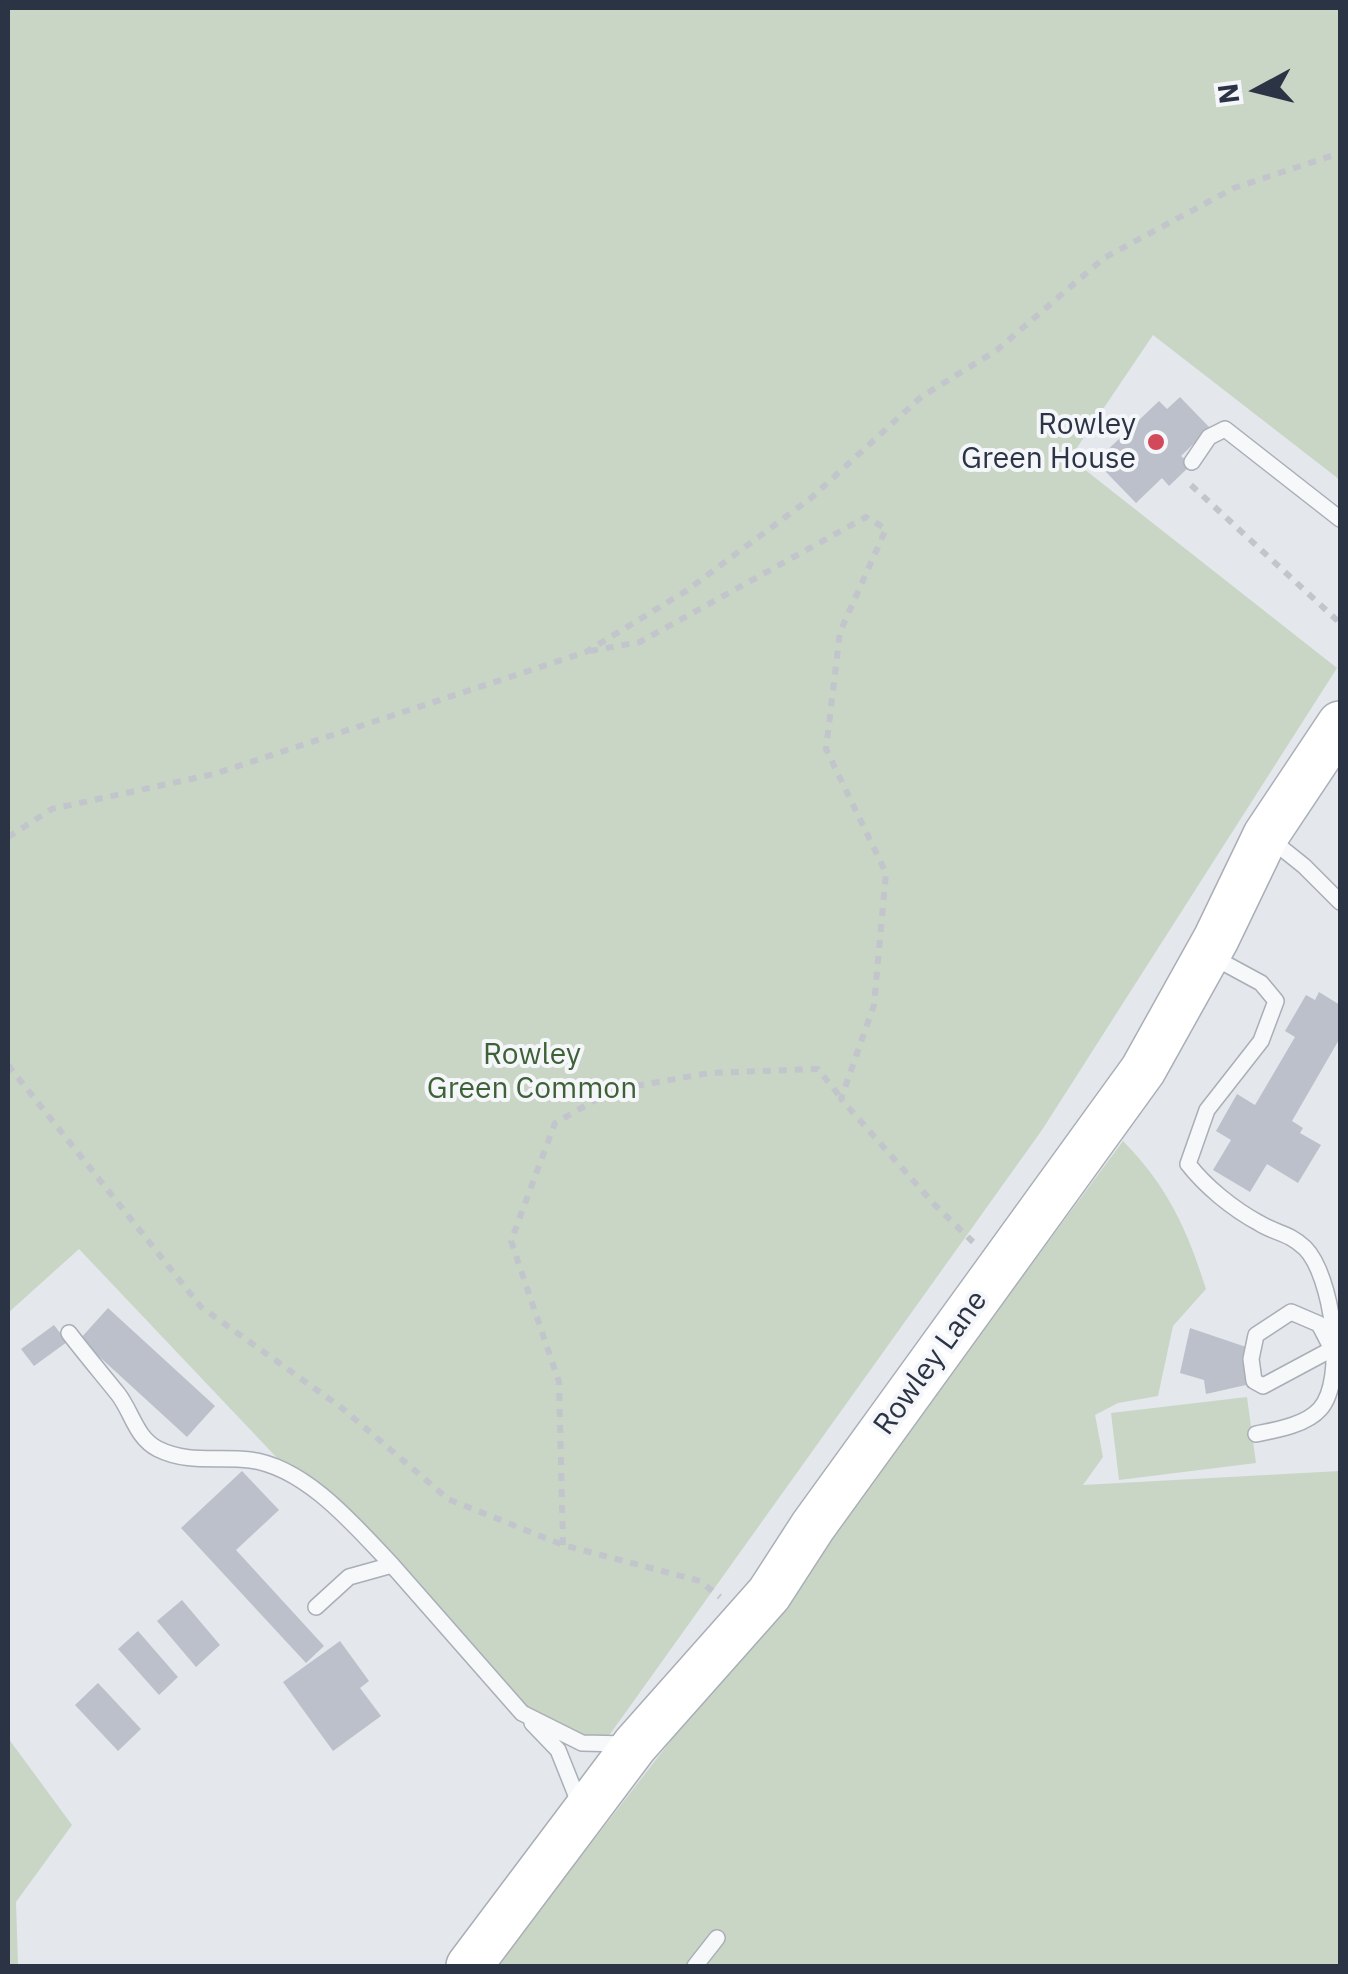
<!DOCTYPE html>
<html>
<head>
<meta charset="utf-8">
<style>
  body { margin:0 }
  #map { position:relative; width:1348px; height:1974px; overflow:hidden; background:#e4e7ec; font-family:"IBM Plex Sans",sans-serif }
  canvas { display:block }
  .frame { position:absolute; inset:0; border:10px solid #2b3445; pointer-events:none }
  .north { position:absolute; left:1208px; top:40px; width:100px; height:100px; -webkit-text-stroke:8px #f4f6f9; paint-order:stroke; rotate:263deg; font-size:28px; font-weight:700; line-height:40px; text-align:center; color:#2b3445 }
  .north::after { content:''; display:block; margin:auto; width:35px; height:45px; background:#2b3445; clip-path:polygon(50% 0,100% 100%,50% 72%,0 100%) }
</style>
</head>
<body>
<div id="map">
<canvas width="1348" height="1974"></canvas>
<div class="frame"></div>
<div class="north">N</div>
</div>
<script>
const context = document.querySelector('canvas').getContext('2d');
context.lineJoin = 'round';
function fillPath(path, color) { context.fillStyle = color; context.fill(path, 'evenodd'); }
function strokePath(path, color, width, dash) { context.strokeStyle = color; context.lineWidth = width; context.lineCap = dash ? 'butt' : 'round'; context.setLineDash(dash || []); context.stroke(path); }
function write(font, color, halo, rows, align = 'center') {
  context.font = font + ' "IBM Plex Sans",sans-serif'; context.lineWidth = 8; context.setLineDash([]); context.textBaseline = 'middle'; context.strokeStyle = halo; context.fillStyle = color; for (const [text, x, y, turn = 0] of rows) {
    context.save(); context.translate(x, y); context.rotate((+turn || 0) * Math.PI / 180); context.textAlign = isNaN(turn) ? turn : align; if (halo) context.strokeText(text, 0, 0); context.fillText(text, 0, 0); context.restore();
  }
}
fillPath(new Path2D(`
  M8 8H1340V480L1153 335 1070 458 1337 668 1042 1130 603 1744 519 1710 390 1563 297 1479 79 1249 8 1313Z
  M1123 1141C1168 1187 1187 1229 1206 1289L1173 1326 1158 1396 1118 1403 1095 1415 1103 1457 1083 1485 1340 1471V1966H496L841 1521Z
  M1247 1397 1256 1463 1119 1480 1111 1413Z
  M8 1738 72 1825 16 1902 18 1966H8Z`), '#c9d6c5');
fillPath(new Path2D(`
  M1180 397 1210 428 1181 456 1191 465 1169 486 1162 478 1136 503 1106 472 1109 469 1099 458 1159 401 1167 409Z
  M1319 992 1340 1005V1038L1292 1121 1303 1128 1300 1133 1321 1145 1298 1183 1267 1164 1250 1192 1213 1170 1231 1140 1216 1131 1237 1094 1255 1105 1295 1037 1285 1031 1306 995 1315 1000Z
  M108 1308 215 1406 187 1437 80 1339Z
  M54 1325 67 1342 34 1366 21 1349Z
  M1190 1328 1249 1348 1244 1361 1246 1385 1206 1394 1204 1380 1180 1373Z
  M242 1471 279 1510 236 1550 324 1646 306 1663 181 1528Z
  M182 1600 220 1645 196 1667 157 1621Z
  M138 1631 178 1677 159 1695 118 1649Z
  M340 1641 369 1681 360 1688 381 1716 333 1751 283 1682Z
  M98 1683 141 1729 118 1751 75 1705Z`), '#bbc0ca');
const lane = new Path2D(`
  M1192 462 1209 437 1225 429 1340 519
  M1269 838 1304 866 1340 902
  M1213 957 1261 983 1276 1001 1261 1041 1207 1110 1188 1164C1206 1187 1233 1209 1259 1223 1277 1234 1288 1232 1305 1248 1332 1275 1347 1379 1320 1409 1306 1425 1276 1430 1256 1434
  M1291 1312 1319 1324 1332 1349 1263 1386 1254 1381 1251 1359 1256 1335Z
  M69 1333C85 1354 102 1374 118 1394 132 1412 136 1438 158 1449 188 1464 220 1456 250 1460 306 1467 356 1527 392 1565
  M316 1607 349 1577 392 1565 522 1713 582 1743 626 1744
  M532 1723 558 1750 580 1805
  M695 1966 717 1938`);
const secondary = new Path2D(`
  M469 1966 635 1745 769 1594 813 1526 1143 1070 1216 939 1266 835 1340 724`);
strokePath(lane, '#a9aeb7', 18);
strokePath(secondary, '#a9aeb7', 48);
strokePath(new Path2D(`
  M1191 485 1340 623
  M590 651 640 642 866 517 886 529 840 632 826 749 886 873 874 1005 841 1099 934 1204 973 1242
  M8 837 52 809 214 774 586 652 686 591 811 498 921 397 997 350 1104 258 1234 188 1340 153
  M8 1065 201 1307 342 1408 448 1499 563 1545 700 1581 720 1597
  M563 1545 559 1382 511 1241 555 1123 613 1090 709 1073 818 1069 841 1098`), '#c2c5cb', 6, [8, 8]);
strokePath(lane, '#f7f8fa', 15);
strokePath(secondary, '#fff', 45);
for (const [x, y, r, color] of [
  [1156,442,10,"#d1495b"]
]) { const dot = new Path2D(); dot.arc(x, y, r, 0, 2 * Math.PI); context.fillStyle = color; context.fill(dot); strokePath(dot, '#f4f6f9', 4); }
write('30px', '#2b3445', '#f4f6f9', [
  ["Rowley",1136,425],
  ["Green House",1136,459]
], 'right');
write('30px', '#3f6138', '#f4f6f9', [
  ["Rowley",532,1055],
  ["Green Common",532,1089]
]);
write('30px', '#2b3445', '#f4f6f9', [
  ["Rowley Lane",931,1363,-54]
]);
</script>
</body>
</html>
